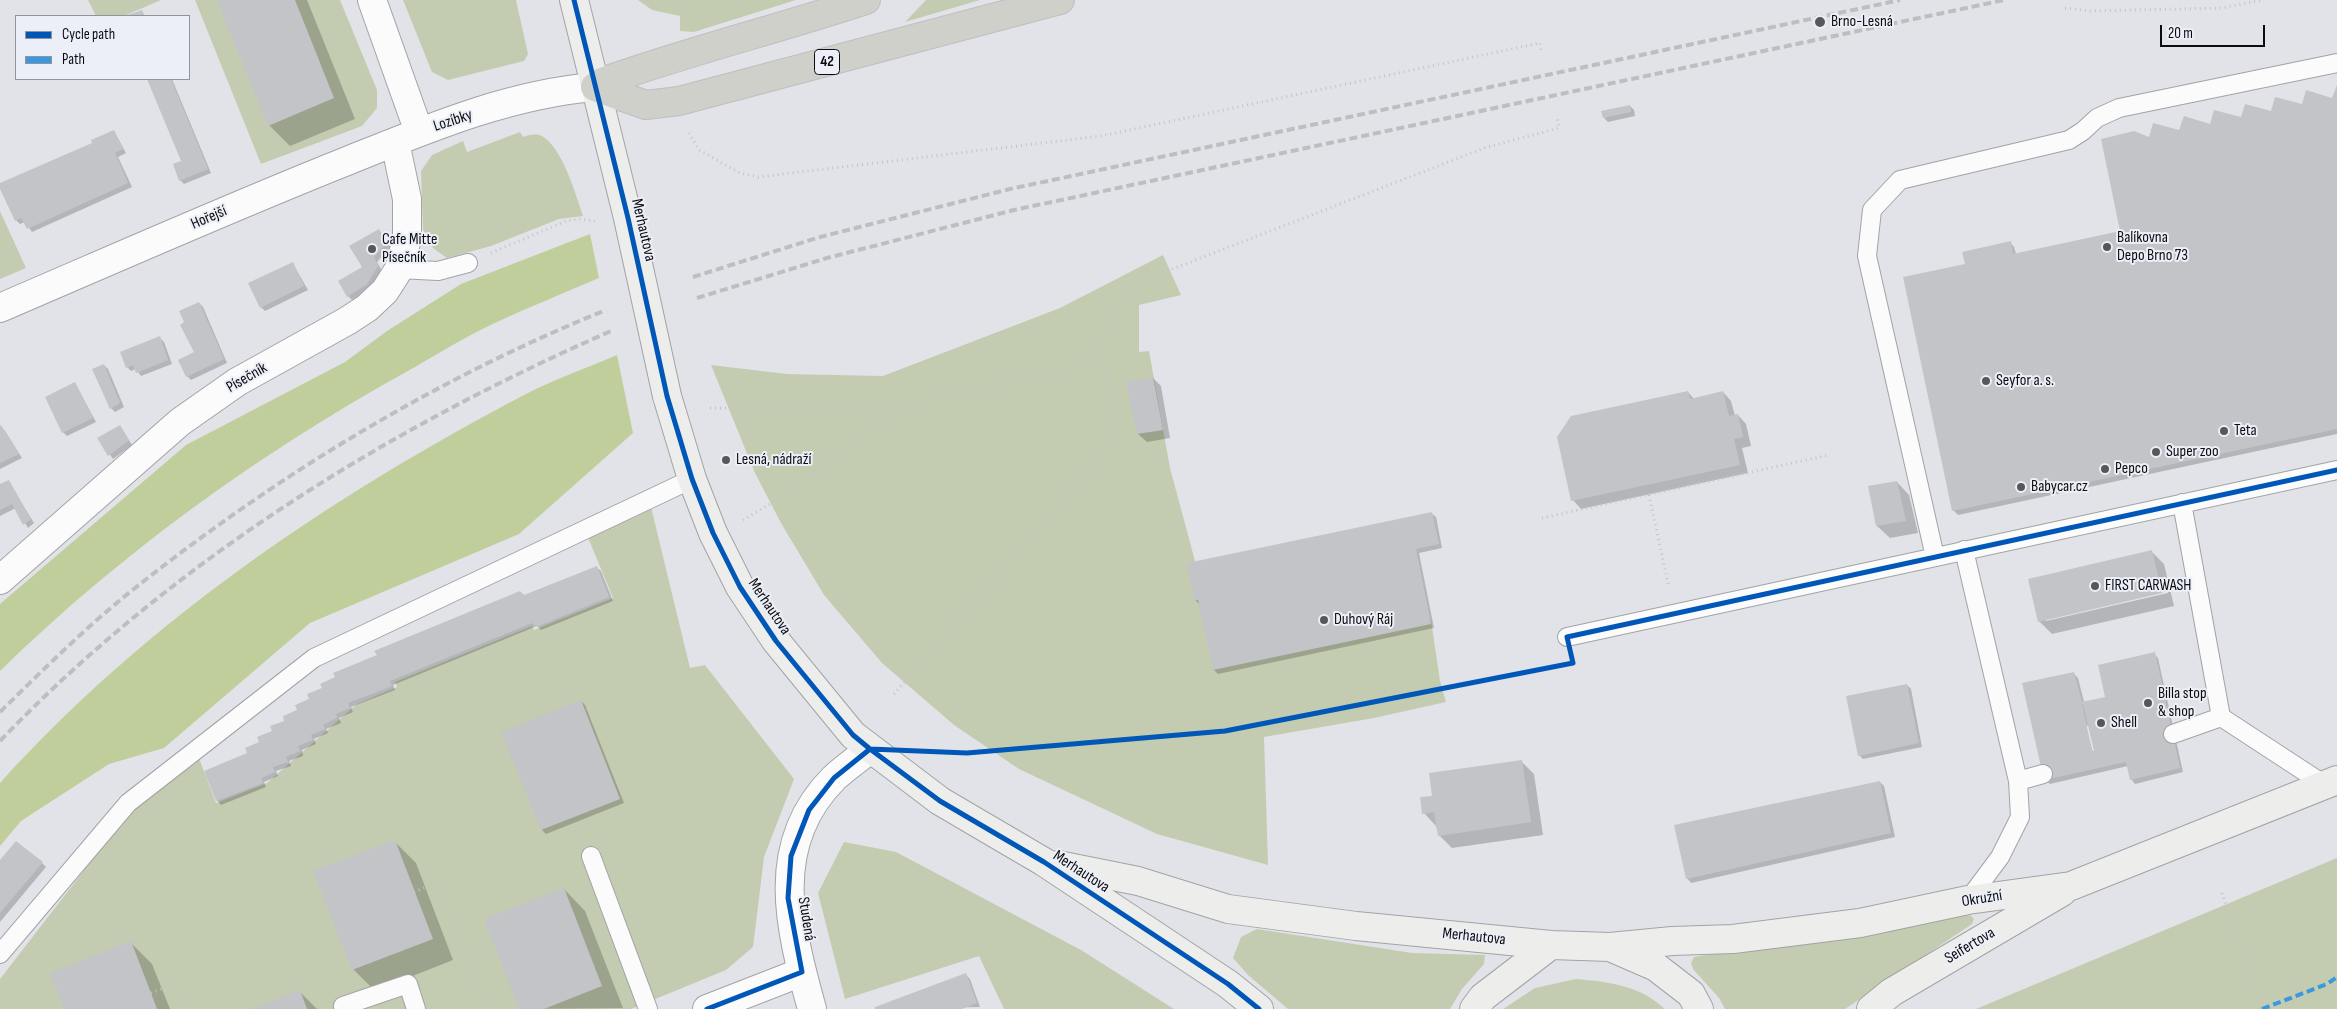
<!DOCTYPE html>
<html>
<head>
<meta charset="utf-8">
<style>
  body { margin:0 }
  #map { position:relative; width:2337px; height:1009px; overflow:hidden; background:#e2e3e8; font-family:"Sofia Sans Condensed",sans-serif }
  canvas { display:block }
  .legend { position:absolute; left:15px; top:15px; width:175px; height:65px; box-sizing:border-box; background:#eceff8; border:1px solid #92949b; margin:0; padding:6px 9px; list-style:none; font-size:15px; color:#0b0c0f }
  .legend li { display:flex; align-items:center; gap:10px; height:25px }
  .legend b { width:25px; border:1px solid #92949b }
  .scale { position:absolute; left:2160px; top:25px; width:105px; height:22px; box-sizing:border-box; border:2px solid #0b0c0f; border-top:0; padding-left:6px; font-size:15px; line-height:18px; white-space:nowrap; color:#0b0c0f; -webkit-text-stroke:4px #eceff8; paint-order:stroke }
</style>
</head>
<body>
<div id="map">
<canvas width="2337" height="1009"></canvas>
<ul class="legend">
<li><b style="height:6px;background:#0057b8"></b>Cycle path</li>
<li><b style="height:6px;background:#3a99de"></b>Path</li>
</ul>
<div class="scale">20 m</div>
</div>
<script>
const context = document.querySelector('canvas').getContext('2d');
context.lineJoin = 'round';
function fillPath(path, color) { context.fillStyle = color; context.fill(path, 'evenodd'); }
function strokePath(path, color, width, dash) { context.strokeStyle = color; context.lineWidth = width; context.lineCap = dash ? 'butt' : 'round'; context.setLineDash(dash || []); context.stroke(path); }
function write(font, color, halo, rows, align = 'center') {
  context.font = font + ' "Sofia Sans Condensed",sans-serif'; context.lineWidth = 4; context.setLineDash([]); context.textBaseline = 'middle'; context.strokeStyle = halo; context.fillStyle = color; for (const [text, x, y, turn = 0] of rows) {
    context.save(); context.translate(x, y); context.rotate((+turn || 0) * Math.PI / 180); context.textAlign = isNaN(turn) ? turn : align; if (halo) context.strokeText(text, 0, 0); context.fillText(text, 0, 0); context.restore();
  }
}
fillPath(new Path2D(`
  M88 0H161L124 16H96Z
  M195 0H340L377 90V108L362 126 261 164Z
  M403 0H516L528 54 524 61 448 80 432 72Z
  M638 0H796L694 32 680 31V16L652 10Z
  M926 0H980L905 22Z
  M520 132 523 137C529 135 535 133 542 136 562 147 576 195 583 216L559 219 491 246 447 258 433 248 423 229 421 171 432 155 463 141 467 152Z
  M0 211 26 268 0 279Z
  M1163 255 1181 295 1139 305V352L1149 351 1170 468 1195 561 1217 666 1431 620 1440 681 1446 702 1374 718 1264 737 1268 865 1157 834 1019 769 954 725 882 663 824 595 781 523 755 473 711 365 787 374 883 376 1060 308Z
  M651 507 690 668 705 665 794 779 764 857 753 947 726 970 631 1009H0V979L144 793 197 753 216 803 267 783 357 704 397 687 395 682 532 626 534 630 613 598 587 535Z
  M844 842 896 852 1081 950 1174 1009H1004L979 956 845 999 818 893Z
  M2337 858V1009H1976Z
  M1970 915 1974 919 1972 924 1845 1009H1725L1719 998 1693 969 1691 963 1694 957 1706 955 1839 938Z
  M1257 929 1412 953 1485 955 1484 964 1462 989 1450 1009H1288L1248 975 1233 958 1241 937Z
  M1576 979C1609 982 1639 985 1665 1009H1503L1535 988Z`), '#c3ccb0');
fillPath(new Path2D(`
  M590 234 599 278C564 293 529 307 495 323 464 337 435 356 406 372 258 454 121 553 0 671V604L186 445 345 362 387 331 461 284Z
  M617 355 633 433 519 534 310 623 164 748 109 764 21 821 0 846V783C147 620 333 495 526 394 555 379 587 368 617 355Z`), '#c0ce9b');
fillPath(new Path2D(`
  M219 0H307L355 119 290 146 269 125Z
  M148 79H172L211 173 184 184 180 180 183 162Z
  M2337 87V434L1958 515 1954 511 1966 265 2010 242 2014 247 2016 254 2122 232 2149 138 2333 99Z
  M1630 106 1634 110 1635 116 1608 122 1604 118Z
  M114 131 126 153 118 157 132 187 32 232 25 222 20 224 16 220 0 185 94 144Z
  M378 230 390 247 377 262 382 271 371 288 352 300 348 296 364 267Z
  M293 264 308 290 265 311 261 307Z
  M199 303 203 307 227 363 191 380 187 376 196 353Z
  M160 338 164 342 172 364 141 376 136 369 131 371 127 367Z
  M104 365 108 369 124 407 115 412 111 408Z
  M1153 378 1161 386 1170 438 1147 442 1138 434Z
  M75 383 96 422 67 436 63 432Z
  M1688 392 1694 399 1723 392 1731 401 1735 416 1738 415 1746 424 1751 446 1742 448 1748 473 1581 509 1573 500Z
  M120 426 132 445 113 459 99 438Z
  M0 427 5 431 22 458 0 469Z
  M8 481 34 523 28 528 16 508 0 516V486Z
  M1897 482 1909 495 1918 533 1890 538 1877 526Z
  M1431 513 1436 517 1442 548 1419 553 1434 628 1218 674 1214 670 1199 604 1195 600Z
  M2151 551 2164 564 2174 606 2052 634 2039 621ZM2168 591V593L2046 621V619Z
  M596 567 601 571 613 601 541 630 537 626 393 685 395 690 351 707 353 712 339 718 341 723 326 729 328 733 314 739 316 744 302 750 303 756 289 761 291 766 276 771 278 776 264 782 266 787 221 805 217 800 248 754 286 721 524 597Z
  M2154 654 2158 658 2183 772 2135 784 2131 779 2128 766 2050 784 2046 780 2074 674 2078 678 2084 702 2106 698ZM2089 725 2096 756 2094 757 2086 726Z
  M1907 685 1911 689 1922 747 1863 759 1859 755Z
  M581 701 585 705 624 803 546 834 542 830 503 733Z
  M1522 762 1534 774 1543 835 1452 848 1439 835 1436 826 1424 813 1434 797Z
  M1880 782 1884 786 1895 837 1691 883 1687 878Z
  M394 841 416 863 453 960 375 991 353 969Z
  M0 862 42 863 46 867 0 922Z
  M564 889 585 911 623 1008 520 1009Z
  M131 943 152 964 170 1009H65Z
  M966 975 970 979 980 1007 877 1009Z
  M299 991 317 1009H254Z`), '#0003');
fillPath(new Path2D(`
  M217 0H295L334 98 268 126Z
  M142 10 145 16H125Z
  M147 79H171L208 169 179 181 173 164 181 161Z
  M2337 85V429L1952 511 1903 277 1965 264 1962 252 2011 241 2013 254 2120 231 2101 139 2134 131 2149 137 2153 123 2179 130 2184 116 2210 124 2214 110 2241 117 2245 104 2271 111 2275 97 2302 104 2306 90 2332 98Z
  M1630 105 1631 112 1603 118 1601 111Z
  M114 130 123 149 115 153 128 183 27 229 21 218 15 221 0 189V183L92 143 91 140Z
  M379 229 387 243 374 257 378 266 367 284 347 297 338 281 362 267 349 246Z
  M293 262 304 286 260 308 248 283Z
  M199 302 224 359 186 377 178 360 194 352 180 325 184 322 179 311Z
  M160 336 168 360 136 373 133 365 126 368 120 352Z
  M104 364 120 403 110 409 92 369Z
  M1153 377 1163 430 1137 434 1126 382Z
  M75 382 93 418 62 433 45 397Z
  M1688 391 1690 399 1723 391 1729 416 1738 414 1743 437 1734 439 1740 465 1571 501 1557 437 1571 416Z
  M1 425 19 454 0 463V426Z
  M120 425 129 440 108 456 97 438Z
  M9 480 31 519 23 525 12 504 0 510V484Z
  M1897 481 1906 521 1876 526 1868 486Z
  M1432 512 1439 544 1416 549 1431 624 1213 670 1198 600 1194 601 1187 563Z
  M2152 550 2162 593 2038 622 2028 579Z
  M597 566 609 597 536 627 532 623 390 681 386 673 392 686 348 703 350 708 336 714 337 718 323 725 325 729 311 735 313 740 298 746 300 751 286 757 288 762 273 767 275 772 261 778 263 783 216 801 204 771 247 753 245 748 259 742 257 737 272 731 270 726 284 721 283 716 297 710 295 705 309 699 307 694 322 688 320 684 335 677 333 673 377 655 374 651 520 591 524 595Z
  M2155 652 2180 768 2130 780 2126 762 2044 780 2022 683 2074 672 2082 702 2105 697 2098 665ZM2082 704H2083L2094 751H2092Z
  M1907 684 1919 743 1858 756 1846 696Z
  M581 700 620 799 541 830 501 732Z
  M1522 760 1531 822 1438 836 1434 812 1422 814 1420 797 1432 796 1429 773Z
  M1880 781 1891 833 1686 879 1674 825Z
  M395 840 433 939 352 970 313 871Z
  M16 841 43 862 0 913V860Z
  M564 888 602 986 544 1009H519L484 919Z
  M131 941 157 1009H64L50 973Z
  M966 973 977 1003 962 1009H875V1007Z
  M300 990 307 1009H251Z`), '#c3c4c8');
const lane = new Path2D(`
  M399 269 438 271 468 263
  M2182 503 2221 717
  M1964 550 2018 781
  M1935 557 1867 256 1872 210 1900 180 2069 140 2083 131 2097 118 2119 108 2337 63
  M1567 637 2337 470
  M2173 734 2221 717 2325 785
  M591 856 648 1009
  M1968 900 2000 857 2020 817 2018 781 2043 774
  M0 954 128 803 314 658 692 479
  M343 1006 408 984 416 1009`);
const street = new Path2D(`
  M372 0 419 132
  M0 308C114 259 227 209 342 163 422 131 507 94 595 87
  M0 580 180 422 237 382 347 321 367 308 385 291 399 269 407 239V199L395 142
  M707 1009 802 972
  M812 1009C790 929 767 845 834 778 845 768 858 759 870 749`);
const secondary = new Path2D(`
  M574 0 628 218
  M667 396 692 479 713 533 740 587 776 641 853 735 940 801 1044 862 1228 984 1259 1009
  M1058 865 1138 881 1228 909 1356 926 1551 945 1610 947 1656 967 1691 994 1699 1009
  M1610 947 1672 941 1733 939 1860 923 1968 900 2071 886 2337 780
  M1474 1009 1483 997 1551 945
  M1871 1009 1892 992 2062 892`);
const highway = new Path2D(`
  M866 0C778 29 689 51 602 82L595 87 646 105 679 101 1060 0`);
strokePath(lane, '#a2a3a6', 20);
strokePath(street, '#a2a3a6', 30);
strokePath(secondary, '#a2a3a6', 30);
strokePath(highway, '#bfbfc2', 30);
strokePath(new Path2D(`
  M2065 8 2089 11 2222 8 2261 0
  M689 133 699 150 740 173 758 177 1101 136 1540 43 1541 52
  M491 253 566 221 579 219 595 221
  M710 408 899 407 1080 365 1102 357C1106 316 1111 305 1144 280L1487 147 1559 128 1557 117
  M1649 495 1669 588
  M1542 518 1829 455
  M743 520 770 504 898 408
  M894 694 1119 435 1102 357
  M931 752 967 753 1225 731 1564 665
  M414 892 438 882 488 1009
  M2222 893 2264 1009
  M151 993 175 984 184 1009`), '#c4c4c6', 3, [1, 4]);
strokePath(lane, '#fbfbfc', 18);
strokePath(street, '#fbfbfc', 28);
strokePath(secondary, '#edeeec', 28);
strokePath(highway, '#ced0c9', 28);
strokePath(new Path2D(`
  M693 277 820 237 1010 189 1900 0
  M697 298 827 258 1014 210 2004 0
  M0 712C42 671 84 629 130 592 274 477 435 379 606 310
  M0 741C172 562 385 430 611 331`), '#bebec0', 4, [8, 4]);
const secondaryBridge = new Path2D(`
  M628 218 667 396`);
strokePath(secondaryBridge, '#a2a3a6', 30, []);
strokePath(secondaryBridge, '#edeeec', 28);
strokePath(new Path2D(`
  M2262 1009 2327 984 2337 977`), '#3a99de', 4, [8, 4]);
strokePath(new Path2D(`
  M574 0 628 218 667 396 692 479 713 533 740 587 776 641 853 735 870 749 940 801 1044 862 1228 984 1259 1009
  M707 1009 802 972 788 898 791 856 809 810 834 778 870 749 967 753 1225 731 1573 663 1567 637 2337 470`), '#0057b8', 5);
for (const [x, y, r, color] of [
  [1820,22,6,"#56575b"],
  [2107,247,5,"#56575b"],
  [372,249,5,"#56575b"],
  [1986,381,5,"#56575b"],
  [2224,431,5,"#56575b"],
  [2156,452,5,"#56575b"],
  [726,460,5,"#56575b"],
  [2105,469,5,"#56575b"],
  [2021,487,5,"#56575b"],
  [2095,586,5,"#56575b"],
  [1324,620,5,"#56575b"],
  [2148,703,5,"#56575b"],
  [2101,723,5,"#56575b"]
]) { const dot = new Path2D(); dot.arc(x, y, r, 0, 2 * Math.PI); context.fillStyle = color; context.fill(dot); strokePath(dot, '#eceff8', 2); }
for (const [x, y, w] of [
  [827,62,25]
]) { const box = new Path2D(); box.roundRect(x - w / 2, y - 12.5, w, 25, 4); context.fillStyle = '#eceff8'; context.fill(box); strokePath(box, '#0b0c0f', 1); }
write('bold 15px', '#0b0c0f', null, [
  ["42",827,62]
]);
write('16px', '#0b0c0f', '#eceff8', [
  ["Brno-Lesná",1831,22],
  ["Balíkovna",2117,238],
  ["Depo Brno 73",2117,256],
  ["Cafe Mitte",382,240],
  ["Písečník",382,258],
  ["Seyfor a. s.",1996,381],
  ["Teta",2234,431],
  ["Super zoo",2166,452],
  ["Lesná, nádraží",736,460],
  ["Pepco",2115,469],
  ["Babycar.cz",2031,487],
  ["FIRST CARWASH",2105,586],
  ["Duhový Ráj",1334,620],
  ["Billa stop",2158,694],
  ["& shop",2158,712],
  ["Shell",2111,723]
], 'left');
write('16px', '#0b0c0f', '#eceff8', [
  ["Lozíbky",453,121,-18],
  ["Hořejší",209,218,-23],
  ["Merhautova",643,230,77],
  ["Písečník",247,378,-30],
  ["Merhautova",769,607,56],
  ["Merhautova",1081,872,33],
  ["Okružní",1982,899,-9],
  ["Studená",806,919,81],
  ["Merhautova",1474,937,6],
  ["Seifertova",1970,946,-31]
]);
</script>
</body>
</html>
